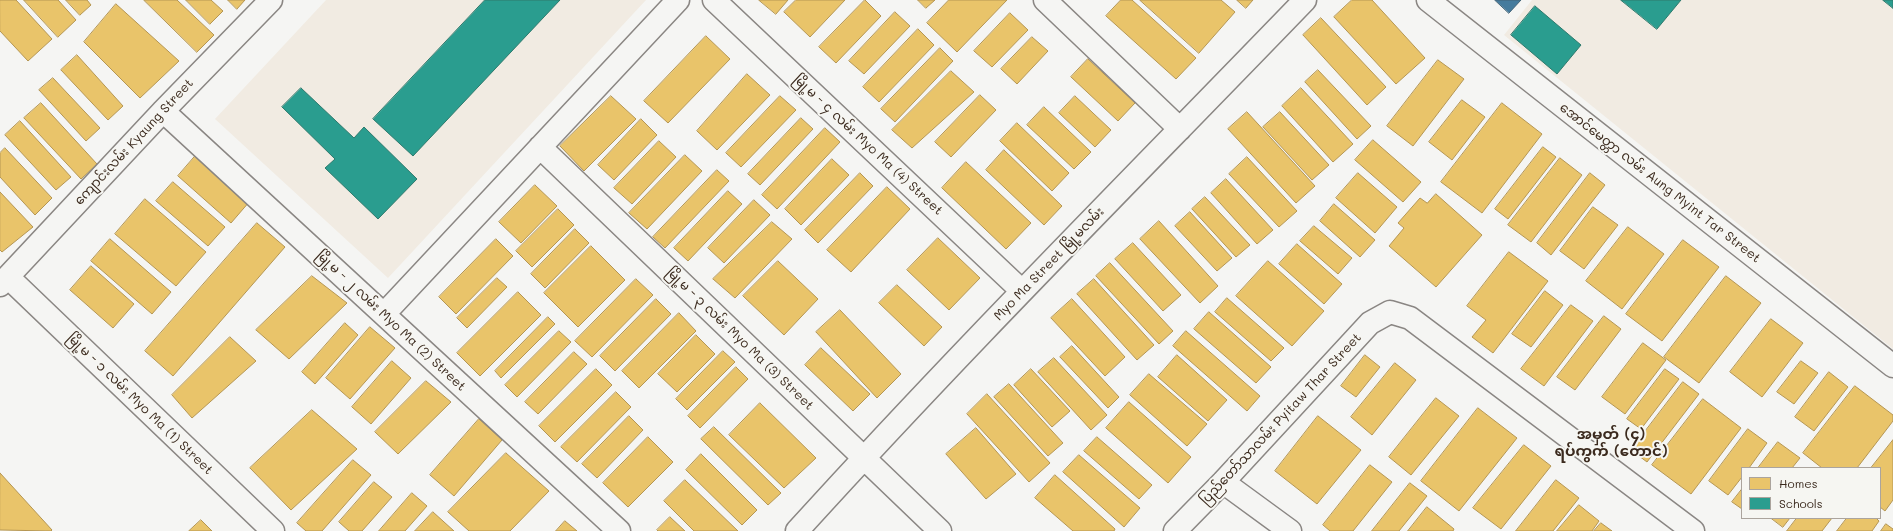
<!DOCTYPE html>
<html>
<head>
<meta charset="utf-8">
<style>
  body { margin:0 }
  #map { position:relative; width:1893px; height:531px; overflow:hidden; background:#f5f5f3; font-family:Mali,sans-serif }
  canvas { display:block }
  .legend { position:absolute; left:1741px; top:467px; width:140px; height:52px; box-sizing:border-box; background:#f6f6f2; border:1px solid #aba49d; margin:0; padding:5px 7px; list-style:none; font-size:12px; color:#3b2a1e }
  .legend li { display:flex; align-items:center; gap:8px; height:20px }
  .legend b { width:20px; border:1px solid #aba49d }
</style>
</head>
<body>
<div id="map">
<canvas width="1893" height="531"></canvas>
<ul class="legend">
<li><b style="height:11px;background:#e9c46a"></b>Homes</li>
<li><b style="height:11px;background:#2a9d8f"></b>Schools</li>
</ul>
</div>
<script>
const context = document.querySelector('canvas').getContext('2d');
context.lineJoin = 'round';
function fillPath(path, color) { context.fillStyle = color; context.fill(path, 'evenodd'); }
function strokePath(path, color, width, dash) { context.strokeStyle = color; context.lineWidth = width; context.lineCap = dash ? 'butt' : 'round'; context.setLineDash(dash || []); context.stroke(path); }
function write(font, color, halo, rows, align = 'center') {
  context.font = font + ' Mali,"Noto Sans Myanmar",sans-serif'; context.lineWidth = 4; context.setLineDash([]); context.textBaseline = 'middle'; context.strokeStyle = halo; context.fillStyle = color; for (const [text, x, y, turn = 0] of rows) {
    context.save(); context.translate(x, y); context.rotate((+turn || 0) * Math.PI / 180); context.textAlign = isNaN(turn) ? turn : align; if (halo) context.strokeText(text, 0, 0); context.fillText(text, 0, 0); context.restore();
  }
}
fillPath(new Path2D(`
  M326 0H646L388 278 215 119Z
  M1532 0H1893V349L1504 35Z`), '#f1ebe2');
const homes = new Path2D(`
  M0 0H16L52 39 28 61 0 31Z
  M24 0H58L76 20 58 37Z
  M66 0H87L91 5 80 15Z
  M144 0H177L214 35 197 52Z
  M186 0H211L223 11 210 24Z
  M228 0H245L237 9Z
  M759 0H788L776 14Z
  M796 0H845L810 37 784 12Z
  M865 0 881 16 836 63 819 47Z
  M918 0H935L926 8Z
  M949 0H1007L957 52 927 23Z
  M1121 0H1132L1196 58 1176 79 1106 16Z
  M1140 0H1221L1235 12 1199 53Z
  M1237 0H1253L1246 8Z
  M1352 0H1372L1425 58 1396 84 1334 17Z
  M116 4 179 61 140 98 84 42Z
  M895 12 910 26 864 74 849 61Z
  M1010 13 1028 30 992 67 974 51Z
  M1321 18 1386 87 1367 105 1303 35Z
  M918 29 934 45 879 102 863 87Z
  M706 36 730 59 668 123 644 101Z
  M1032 37 1048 51 1017 84 1001 69Z
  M940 48 953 61 895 122 881 109Z
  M77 55 123 106 108 120 61 70Z
  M1088 59 1135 103 1118 121 1071 77Z
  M1438 60 1464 79 1413 146 1387 126Z
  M1318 70 1371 126 1357 139 1305 82Z
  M951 71 974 92 912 148 892 130Z
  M747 74 770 95 717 150 697 131Z
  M53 78 100 128 86 141 39 90Z
  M1301 88 1353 144 1333 162 1282 106Z
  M980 95 996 110 951 157 935 142Z
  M611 96 636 119 584 171 560 146Z
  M780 96 796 110 741 167 726 153Z
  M1075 96 1111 130 1095 147 1059 113Z
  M1462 100 1485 117 1452 160 1429 142Z
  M41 103 97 164 81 179 24 118Z
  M1502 103 1542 134 1482 213 1441 182Z
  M1044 107 1091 152 1074 169 1027 125Z
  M1247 112 1315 186 1296 203 1228 129Z
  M1280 112 1329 165 1312 180 1263 127Z
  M801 118 813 129 760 185 748 174Z
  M641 119 657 135 614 180 598 165Z
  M20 121 71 177 56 190 5 135Z
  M1017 123 1069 173 1052 191 1000 141Z
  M825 128 840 142 777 209 762 195Z
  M1373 140 1421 182 1403 202 1355 160Z
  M659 141 676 157 632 204 614 188Z
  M1543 147 1556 157 1508 219 1495 209Z
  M5 148 52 198 35 215 0 177V153Z
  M1004 150 1062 206 1044 225 986 170Z
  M197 154 250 201 231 223 178 176Z
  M685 155 702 171 647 229 629 213Z
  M1247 157 1297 211 1279 227 1229 174Z
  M1560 158 1582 175 1531 242 1508 225Z
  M832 159 849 175 801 225 785 209Z
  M966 162 1031 223 1006 249 942 188Z
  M717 170 729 181 665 248 653 237Z
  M860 173 873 186 818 243 805 230Z
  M1358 173 1397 207 1375 233 1336 198Z
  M1590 173 1605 185 1551 255 1537 243Z
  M1226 179 1273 230 1257 244 1211 193Z
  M173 182 225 227 208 246 156 201Z
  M535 185 557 206 521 243 499 222Z
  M887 187 910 209 851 272 827 250Z
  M728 191 742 204 688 261 674 248Z
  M0 192 33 227 2 252 0 250Z
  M1436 194 1482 235 1436 287 1389 246 1404 228 1398 223 1420 198 1427 203Z
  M1205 197 1250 245 1236 257 1192 209Z
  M145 199 206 252 176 286 115 234Z
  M754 200 770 215 724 263 708 248Z
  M1334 204 1375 240 1360 257 1320 221Z
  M1593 207 1618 225 1584 269 1560 251Z
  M558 209 574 225 532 267 516 251Z
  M1190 212 1232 258 1217 271 1175 226Z
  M1159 221 1218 286 1200 303 1140 239Z
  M772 222 792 239 735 298 713 279Z
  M257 223 285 247 173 376 145 351Z
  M1314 226 1352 258 1338 274 1300 241Z
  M1628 227 1664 254 1622 309 1586 281Z
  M575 229 589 243 545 288 531 274Z
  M938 238 980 278 949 310 907 270Z
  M110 239 171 292 152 314 91 261Z
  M496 239 513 256 456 314 439 297Z
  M1683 240 1719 267 1662 341 1626 314Z
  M1133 243 1181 295 1163 311 1115 259Z
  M1297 244 1342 284 1324 304 1279 264Z
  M591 246 625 280 578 327 544 293Z
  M1509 252 1548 281 1493 353 1472 337 1486 320 1467 306Z
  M778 261 818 299 784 335 743 296Z
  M1268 261 1324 311 1292 346 1236 296Z
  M1110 263 1173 331 1159 344 1096 276Z
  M91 266 134 304 113 328 70 290Z
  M312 276 347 303 289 359 256 330Z
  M1726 276 1761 303 1699 383 1664 357Z
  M497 278 507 287 467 328 457 318Z
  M636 279 653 295 592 357 575 341Z
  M1094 279 1154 345 1137 360 1077 294Z
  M897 285 942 327 924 346 879 303Z
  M1545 291 1563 305 1531 347 1512 334Z
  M518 292 541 315 480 376 457 353Z
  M1227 298 1284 348 1271 361 1215 312Z
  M656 299 671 314 615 371 600 356Z
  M1072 299 1125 357 1105 376 1051 318Z
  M1571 305 1593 321 1544 386 1521 369Z
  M840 310 901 374 877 398 816 332Z
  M1209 312 1271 367 1256 383 1194 329Z
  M679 313 696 331 639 388 622 371Z
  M1604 316 1621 329 1575 390 1557 377Z
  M548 317 555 324 501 378 495 371Z
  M1771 319 1803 343 1762 397 1730 372Z
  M345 323 358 335 315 384 302 372Z
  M370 327 395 348 350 399 326 378Z
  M559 331 571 342 517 397 505 385Z
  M1186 331 1260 396 1247 411 1173 346Z
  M696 335 715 354 677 392 658 374Z
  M230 337 256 361 192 418 172 395Z
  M1643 343 1666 360 1625 414 1602 397Z
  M1072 346 1119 397 1108 408 1060 357Z
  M821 348 870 394 853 411 805 365Z
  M723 351 735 362 687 410 676 399Z
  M574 352 587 364 538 414 525 402Z
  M1177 355 1227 400 1208 421 1158 377Z
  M1365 355 1380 367 1356 397 1341 386Z
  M1054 358 1107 415 1091 430 1038 372Z
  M392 361 411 378 371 424 352 407Z
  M1801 361 1818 373 1794 404 1777 392Z
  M1395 363 1416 380 1372 435 1351 417Z
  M736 367 748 379 700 428 688 416Z
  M596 369 612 385 555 442 539 426Z
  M1031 369 1070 411 1052 427 1014 385Z
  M1665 369 1679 379 1641 429 1627 419Z
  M1829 372 1848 387 1814 431 1795 417Z
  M1149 374 1207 424 1187 446 1130 395Z
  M426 381 451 402 398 454 375 432Z
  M1683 382 1699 394 1647 462 1631 450Z
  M1009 384 1063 443 1048 456 994 397Z
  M1855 386 1893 415V421L1857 468H1822L1803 453Z
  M616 392 631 407 577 462 561 447Z
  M987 394 1050 463 1029 482 967 414Z
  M1436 398 1459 416 1411 475 1389 457Z
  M1703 399 1741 428 1691 494 1652 465Z
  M1129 402 1191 457 1168 483 1106 428Z
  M760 403 816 458 784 488 729 435Z
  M1478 408 1517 438 1459 511 1421 481Z
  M312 410 357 449 291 510 250 468Z
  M629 416 643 430 597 478 582 464Z
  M1318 416 1361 450 1317 504 1275 471Z
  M479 419 502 440 454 496 430 475Z
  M714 427 781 493 768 505 701 439Z
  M976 428 1016 474 986 499 946 454Z
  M1748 429 1767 443 1749 468H1742V477L1728 495 1709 481Z
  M648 437 673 462 628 507 603 483Z
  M1097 437 1152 485 1139 499 1084 451Z
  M1893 440V500L1885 511 1880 507V468H1871Z
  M1778 442 1800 458 1792 468H1758Z
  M1524 445 1551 466 1501 529 1473 508Z
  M506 453 549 491 510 531H469L448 512Z
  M701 454 757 510 742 525 686 470Z
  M1079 455 1140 508 1124 527 1063 472Z
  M353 460 371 475 322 531H306L297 523Z
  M1370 465 1392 482 1353 531H1330L1323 525Z
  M0 473 52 530 51 531 0 530Z
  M1055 475 1115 529 1114 531H1073L1035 498Z
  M685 480 738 531H694L664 501Z
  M1556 480 1579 498 1553 531H1516Z
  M374 482 392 497 362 531H349L339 522Z
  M1410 483 1427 496 1399 531H1372Z
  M1742 489V509L1732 502Z
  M412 493 427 506 405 531H379Z
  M1579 505 1599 521 1592 531H1557Z
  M1427 507 1454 529 1453 531H1408Z
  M433 512 454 531H415Z
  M670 517 685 531H658L657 530Z
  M1771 518H1790L1783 527Z
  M1797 518H1832L1822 531H1787Z
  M1847 518H1876L1879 521 1872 531H1837Z
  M201 520 212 531H189Z
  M565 521 577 531H556Z
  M1601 523 1612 531H1594Z
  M1886 524 1893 529V531H1881Z`);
fillPath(homes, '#e9c46a');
strokePath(homes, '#b59653', 1);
const schools = new Path2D(`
  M485 0H560L413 156 373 119Z
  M1621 0H1681L1657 29Z
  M1883 0H1893V8Z
  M1535 6 1581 45 1557 74 1511 35Z
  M301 88 354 138 364 127 417 179 378 219 325 168 335 159 282 107Z`);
fillPath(schools, '#2a9d8f');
strokePath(schools, '#2f7a6d', 1);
const public = new Path2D(`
  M1495 0H1521L1509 13Z`);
fillPath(public, '#457b9d');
strokePath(public, '#426377', 1);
const minor = new Path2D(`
  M714 0 1022 291
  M1045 0 1180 129
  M1428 0 1893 366
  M163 111 619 531
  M540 147 940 531
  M8 277 273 531
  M0 285 163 111 271 0
  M384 314 678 0
  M1223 482 1290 531
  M797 531C962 349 1135 176 1305 0
  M1175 531 1223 482 1370 323 1390 312 1410 318 1693 531`);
strokePath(minor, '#8a8683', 25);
strokePath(minor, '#f5f5f3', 22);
write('13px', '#3b2a1e', '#f6f6f2', [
  ["ကျောင်းလမ်း Kyaung Street",134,142,-47],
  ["မြို့မ - ၄ လမ်း Myo Ma (4) Street",868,145,43],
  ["အောင်မေတ္တာ လမ်း Aung Myint Tar Street",1660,183,38],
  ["Myo Ma Street မြို့မလမ်း",1049,264,-46],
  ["မြို့မ - ၂ လမ်း Myo Ma (2) Street",391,321,43],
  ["မြို့မ - ၃ လမ်း Myo Ma (3) Street",740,339,44],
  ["မြို့မ - ၁ လမ်း Myo Ma (1) Street",140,404,44],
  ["ပြည်တော်သာလမ်း Pyitaw Thar Street",1281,419,-47]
]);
write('bold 15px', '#3b2a1e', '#f6f6f2', [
  ["အမှတ် (၄)",1611,434],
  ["ရပ်ကွက် (တောင်)",1611,451]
]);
</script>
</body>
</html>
